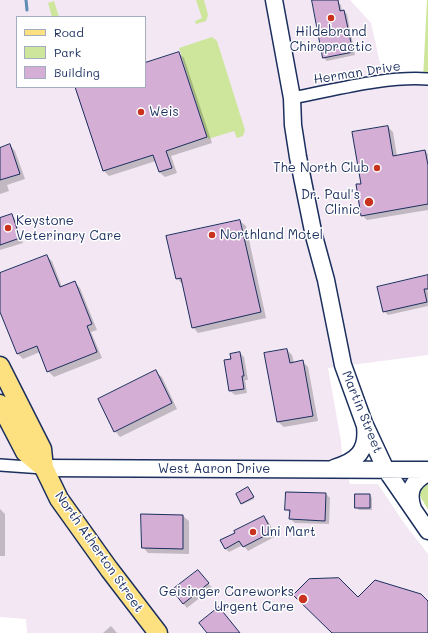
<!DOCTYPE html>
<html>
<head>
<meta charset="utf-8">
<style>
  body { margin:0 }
  #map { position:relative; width:428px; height:633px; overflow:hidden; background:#fff; font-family:Mali,sans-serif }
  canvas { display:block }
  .legend { position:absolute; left:16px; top:16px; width:130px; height:72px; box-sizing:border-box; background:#fff; border:1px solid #a4acbf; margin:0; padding:5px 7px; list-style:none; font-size:12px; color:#1b2f5e }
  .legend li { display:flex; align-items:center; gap:8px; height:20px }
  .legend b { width:20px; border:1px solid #a4acbf }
</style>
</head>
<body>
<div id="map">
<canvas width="428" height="633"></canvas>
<ul class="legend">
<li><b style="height:5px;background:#fde080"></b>Road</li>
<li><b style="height:11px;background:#cee69c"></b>Park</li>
<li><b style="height:11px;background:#d5aed6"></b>Building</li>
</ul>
</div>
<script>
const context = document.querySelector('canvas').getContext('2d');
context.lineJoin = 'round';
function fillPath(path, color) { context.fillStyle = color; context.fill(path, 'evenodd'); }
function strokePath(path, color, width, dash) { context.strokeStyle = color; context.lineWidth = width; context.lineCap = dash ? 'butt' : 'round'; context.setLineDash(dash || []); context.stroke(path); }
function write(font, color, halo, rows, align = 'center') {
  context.font = font + ' Mali,sans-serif'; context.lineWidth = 3; context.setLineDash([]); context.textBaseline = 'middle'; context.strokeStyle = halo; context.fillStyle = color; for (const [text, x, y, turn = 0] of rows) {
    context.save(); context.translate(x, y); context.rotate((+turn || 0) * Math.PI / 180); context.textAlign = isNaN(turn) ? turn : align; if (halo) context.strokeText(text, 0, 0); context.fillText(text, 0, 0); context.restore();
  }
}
fillPath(new Path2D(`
  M0 0H350L371 23 384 81 428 84V355L328 368 341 441 342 456 350 484H378L404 523 428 554V633H27L26 619 0 617ZM17 17H145V87H17Z`), '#f2e7f3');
fillPath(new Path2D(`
  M196 0H204L208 15 206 21 196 24 195 21 202 18Z
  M427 0H428V84L423 79Z
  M54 1 59 17H52L48 3Z
  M212 37 217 41 245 130 243 136 237 138 234 131 208 139 179 48Z
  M428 483V510L419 494 423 484Z`), '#cee69c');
fillPath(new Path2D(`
  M313 0H336L341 5 342 11H344L347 14 355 55 327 61 324 58Z
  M179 53 184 58 212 143 171 156 177 173 165 177 159 172 156 161 109 176 104 171 76 87H145V64Z
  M388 127 393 132 397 156 425 151 428 154V210L367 220 362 215V184Z
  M10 145 15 151 25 179 7 185 9 191 0 194V149Z
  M11 215 15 219 23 243 0 250V219Z
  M240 221 246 226 266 318 198 333 193 327 182 284 177 278Z
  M46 256 52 261 62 287 75 282 80 288 97 330 91 332 102 358 54 377 48 371 40 352 23 359 17 353 0 309V274Z
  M425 282 428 293V306L388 315 384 311Z
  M287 350 292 355 294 363 302 361 308 367 318 421 284 427 278 422 266 354Z
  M240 353 244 357 248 380H245L247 393 235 395 230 391 232 359Z
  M156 372 162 377 177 409 120 437 115 431Z
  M249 490 254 499 243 504 242 503Z
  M326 494 330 498 329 524 295 523 290 519 291 514 286 509Z
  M370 495 372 498V510H359L356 507Z
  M0 509 5 514V556H0Z
  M183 516 189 521V554L148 553 143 547Z
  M264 517 268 521 276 536 248 551 243 545 229 552 225 548Z
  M202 575 212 588 187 608 173 591Z
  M111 626 117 633H103Z`), '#0003');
strokePath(new Path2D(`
  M26 0 27 10`), '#5e8cb3', 3);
const building = new Path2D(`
  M312 0H338L340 11 344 10 353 52 323 58Z
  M179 52 207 137 166 151 172 168 159 172 153 155 103 171 75 87H145V63Z
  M388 126 393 156 425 150 428 165V204L361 216 356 184H361L352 132Z
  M10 144 20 174 0 180V148Z
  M12 214 20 238 0 245V218Z
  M240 220 261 312 192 328 181 278 176 279 166 236Z
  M47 255 60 287 75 281 92 324 87 326 97 352 47 372 37 346 17 354 0 312V273Z
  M428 275V289H424L427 302 383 312 377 287Z
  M287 349 290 363 303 360 313 416 277 422 264 353Z
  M240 352 244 376H242L244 389 229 391 224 360 231 359 230 354Z
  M156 370 172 403 114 432 98 399Z
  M248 487 254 497 241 504 236 494Z
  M286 492 326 493 325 521 289 519 290 510H285Z
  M355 494H370V508H355Z
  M141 514 183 515V549L142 548Z
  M264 516 272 532 243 547 239 541 225 549 220 540 235 533 234 531Z
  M198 570 209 583 183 604 172 590Z
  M339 578 358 597 375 580 421 594 428 601V633H332L293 595 309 579Z
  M219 607 240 633H207L199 623Z`);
fillPath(building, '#d5aed6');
strokePath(building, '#1b2f5e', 1);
const street = new Path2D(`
  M292 98C335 90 385 76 428 79
  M0 465 43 468`);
const secondary = new Path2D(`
  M274 0 292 98 293 125 298 157 314 236 326 280 343 365 364 423 386 470 428 531
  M44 468 428 470
  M334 468C357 461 368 451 365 426
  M413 509C407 492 412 481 428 473`);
const primary = new Path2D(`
  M0 366 42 449 44 468 59 499 109 569 158 633
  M0 404 25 452 44 468`);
strokePath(street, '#1b2f5e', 14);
strokePath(secondary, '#1b2f5e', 19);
strokePath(primary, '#1b2f5e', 21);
strokePath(street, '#fff', 11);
strokePath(secondary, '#fff', 16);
strokePath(primary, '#fde080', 18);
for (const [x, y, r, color] of [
  [331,18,4,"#c8321e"],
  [141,112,4,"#c8321e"],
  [377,168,4,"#c8321e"],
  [369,202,5,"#c8321e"],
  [8,228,4,"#c8321e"],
  [212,235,4,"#c8321e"],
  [253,532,4,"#c8321e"],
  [303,599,5,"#c8321e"]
]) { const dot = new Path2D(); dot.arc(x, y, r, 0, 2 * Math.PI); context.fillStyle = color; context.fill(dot); strokePath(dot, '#fff', 1.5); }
write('13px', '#1b2f5e', '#fff', [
  ["Hildebrand",331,32,"center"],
  ["Chiropractic",331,47,"center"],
  ["Weis",149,112],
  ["The North Club",369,168,"right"],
  ["Dr. Paul's",360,195,"right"],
  ["Clinic",360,210,"right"],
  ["Keystone",16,221],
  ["Veterinary Care",16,236],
  ["Northland Motel",220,235],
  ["Uni Mart",261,532],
  ["Geisinger Careworks",294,592,"right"],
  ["Urgent Care",294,607,"right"]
], 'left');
write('13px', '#1b2f5e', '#fff', [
  ["Herman Drive",357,73,-9],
  ["Martin Street",362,412,68],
  ["West Aaron Drive",214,469],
  ["North Atherton Street",99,552,55]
]);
</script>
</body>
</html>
